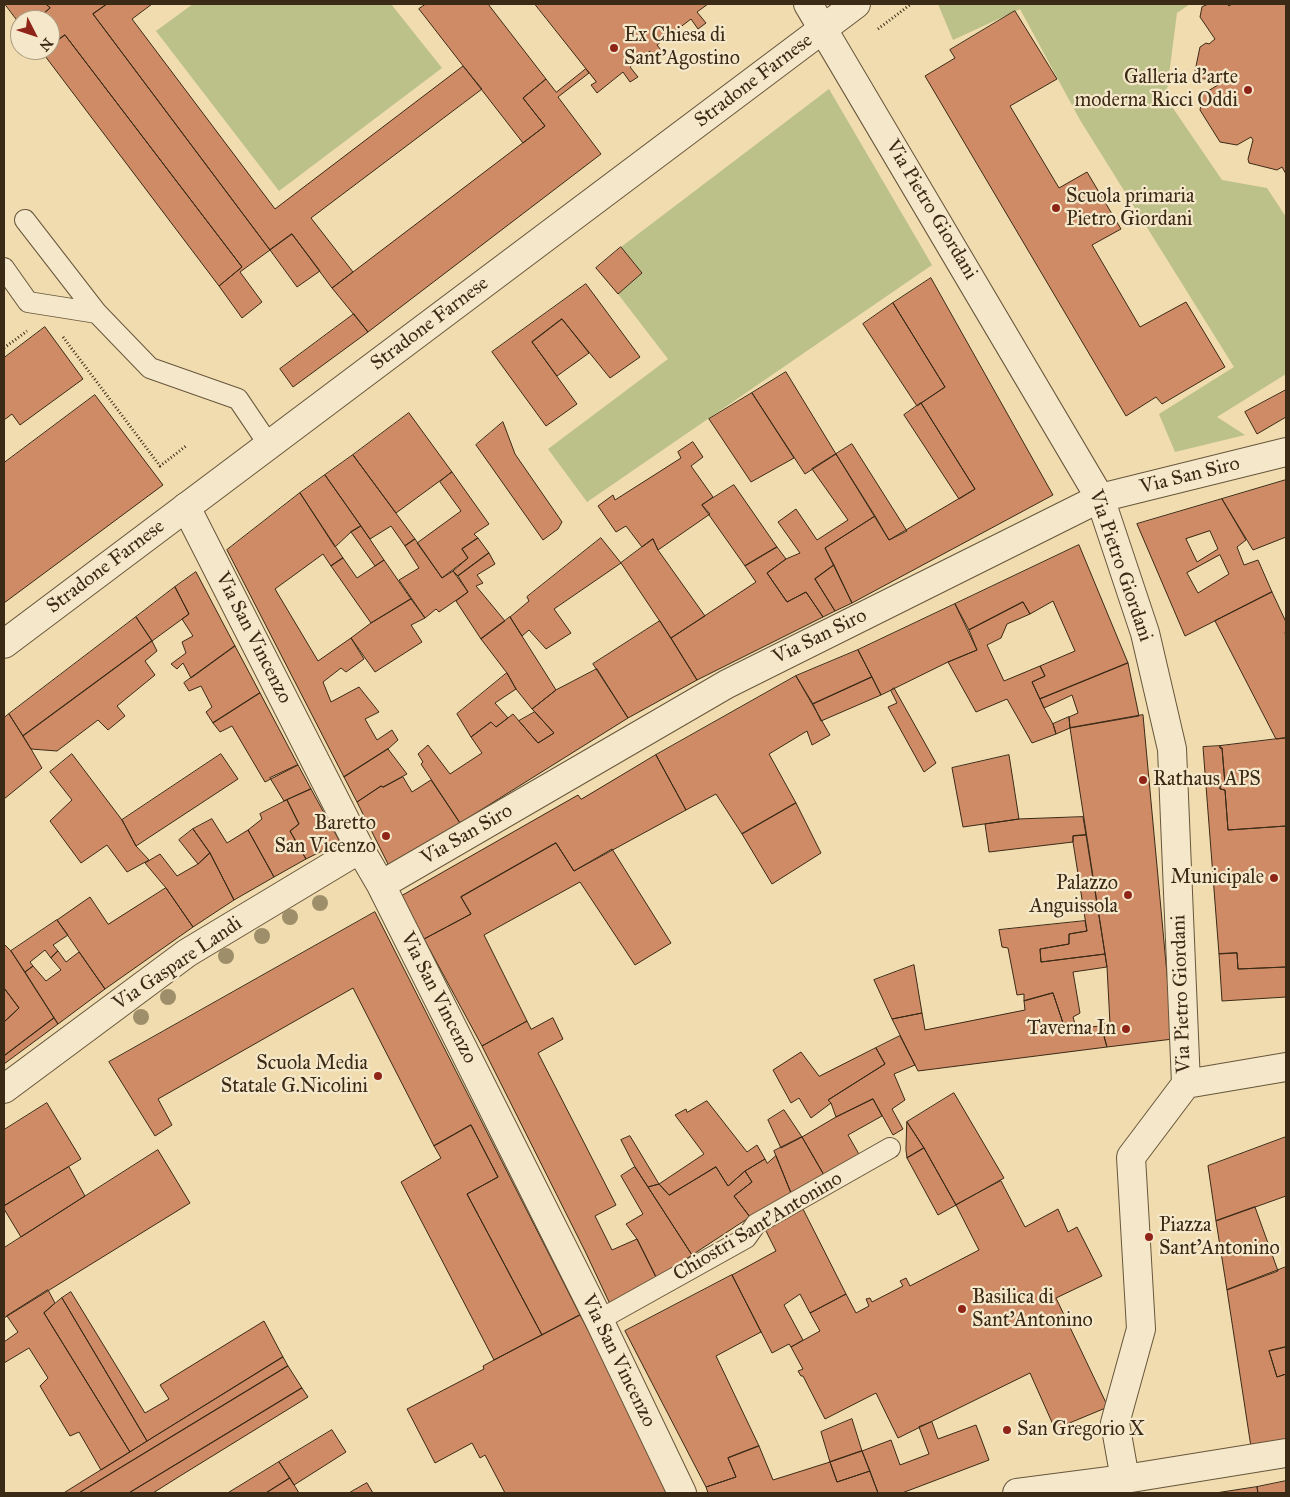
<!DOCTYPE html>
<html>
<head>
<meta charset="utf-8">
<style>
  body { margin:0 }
  #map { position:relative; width:1290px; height:1497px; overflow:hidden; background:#f0dcae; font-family:"IM FELL Great Primer",serif }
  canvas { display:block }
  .frame { position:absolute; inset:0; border:5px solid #3b2a16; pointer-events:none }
  .north { position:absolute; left:10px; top:10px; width:50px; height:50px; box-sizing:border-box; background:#f5e8ca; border:1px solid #ab9c82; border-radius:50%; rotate:131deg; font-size:14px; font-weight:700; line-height:20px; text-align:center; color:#3b2a16 }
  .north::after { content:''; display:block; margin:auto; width:18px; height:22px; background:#8f2418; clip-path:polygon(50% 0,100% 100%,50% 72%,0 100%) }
</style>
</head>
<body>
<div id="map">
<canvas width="1290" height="1497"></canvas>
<div class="frame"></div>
<div class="north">N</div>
</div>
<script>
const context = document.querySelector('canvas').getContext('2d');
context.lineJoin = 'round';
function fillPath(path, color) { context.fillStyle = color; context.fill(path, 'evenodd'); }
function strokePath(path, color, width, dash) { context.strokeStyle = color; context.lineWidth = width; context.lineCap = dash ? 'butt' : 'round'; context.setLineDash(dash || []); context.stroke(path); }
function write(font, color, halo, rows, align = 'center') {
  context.font = font + ' "IM FELL Great Primer",serif'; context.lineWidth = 4.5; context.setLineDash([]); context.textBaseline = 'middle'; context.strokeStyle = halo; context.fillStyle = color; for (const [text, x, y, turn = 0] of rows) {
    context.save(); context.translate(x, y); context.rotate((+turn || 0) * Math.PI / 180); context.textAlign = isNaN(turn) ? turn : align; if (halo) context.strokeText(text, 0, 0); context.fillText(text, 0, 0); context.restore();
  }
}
fillPath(new Path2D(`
  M193 4H391L442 68 279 191 156 31Z
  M938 4H1190L1177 13 1166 98 1222 180 1267 188 1286 217V374L1217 417 1245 435 1175 452 1159 414 1234 367 1080 120 1020 9 953 40Z
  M829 89 932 265 587 502 548 449 668 359 618 294 642 273 621 247Z`), '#bcc089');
const building = new Path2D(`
  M5 4H46L50 8 36 20H20V24Z
  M46 4H107L93 14 270 250 240 272 262 302 242 318 219 286 242 267 65 35 50 46V20H36L50 8Z
  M107 4H152L132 19 275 209 463 66 482 89 311 218 353 272 332 288 292 234 270 250 93 14Z
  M426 4H488L546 79 523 98 545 126 523 143 419 9Z
  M535 4H708L697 12 706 23 698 29 691 19 657 45 664 54 656 60 650 51 630 67 638 77 630 82 623 72 597 93 591 85 596 82Z
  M1209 4H1227L1229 6 1232 4H1286V174L1282 167 1277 170 1249 163 1248 159 1253 140 1251 137 1237 145 1220 142 1200 110 1203 94 1218 85 1216 81 1199 78 1195 71 1200 47 1206 43 1209 44 1215 39 1200 17 1202 7Z
  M1015 11 1057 79 1010 106 1059 188 1087 172 1121 229 1092 245 1140 327 1186 302 1225 367 1162 404 1156 397 1126 416 925 76 955 58 950 50Z
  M65 35 242 267 219 286 42 52 45 50H50V46Z
  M586 69 589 73 558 97 601 154 368 332 332 288 545 126 523 98 546 79 556 92Z
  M292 234 320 271 297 287 270 250Z
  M621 247 642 273 618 294 596 268Z
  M931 278 1053 495 852 603 825 548 875 516 889 540 975 489 921 403 945 387 893 303Z
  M586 284 640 357 610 378 562 319 532 342 577 404 546 426 492 352Z
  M893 303 945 387 917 406 863 324Z
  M354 314 368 332 293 387 280 369Z
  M562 319 589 353 557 376 532 342Z
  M45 327 83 379 20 425 12 414 4 420V358Z
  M786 372 836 454 805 474 752 393Z
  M1286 390V417L1257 434 1245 412Z
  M752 393 794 458 751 482 709 419Z
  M95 395 163 485 4 603V463Z
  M921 403 975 489 959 499 904 415Z
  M409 413 452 472 396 513 353 455Z
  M503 422 515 454 562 522 558 529 543 540 476 445Z
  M693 442 703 457 691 466 713 497 702 505 710 514 658 550 653 539 642 547 626 526 616 532 598 506 613 495 615 500 681 458 678 452Z
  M852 444 907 531 889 540 836 454Z
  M836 454 875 516 825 548 834 565 815 579 835 611 823 617 806 592 787 602 767 573 786 559 800 553 778 522 796 509 817 540 848 520 812 469Z
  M353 455 415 539 405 546 391 526 370 539 325 475Z
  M452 472 489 524 474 534 478 538 462 549 468 558 442 578 417 543 461 511 440 482Z
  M325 475 361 526 351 532 335 547 300 493Z
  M1286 480V537L1253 550 1222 499Z
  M734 485 777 547 745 566 702 505Z
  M300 493 343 558 331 566 323 554 275 589 318 661 351 638 364 659 346 672 341 668 323 682 331 702 359 687 379 712 365 719 377 740 392 730 398 740 388 749 344 777 227 550Z
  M1222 499 1246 540 1237 547 1244 565 1258 560 1272 592 1185 636 1137 524ZM1210 531 1218 549 1197 562 1186 539ZM1220 555 1229 574 1198 593 1187 573Z
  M361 526 384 560 375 566 351 532Z
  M478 538 489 553 458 576 453 571 468 558 462 549Z
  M601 538 621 563 554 609 571 633 546 649 529 630 522 636 510 617 529 601 527 597Z
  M415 539 442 578 453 571 468 592 439 612 436 609 425 618 399 580 419 568 405 546Z
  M653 539 658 550 705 616 671 638 621 563Z
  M1079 545 1128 663 1040 699 1032 682 1045 676 1040 666 1075 651 1053 601 1030 614 1023 602 969 630 955 604Z
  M777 547 786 559 767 573 787 602 806 592 823 617 697 680 671 638 756 582 745 566Z
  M489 553 495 564 477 575 483 583 476 586 505 621 481 639 456 601 468 592 458 576Z
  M343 558 357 578 384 560 411 599 371 623 331 566Z
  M834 565 852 603 835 611 815 579Z
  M196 572 235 646 191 678 183 663 177 669 171 664 186 653 182 642 193 636 182 619 189 614 175 587Z
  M175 587 189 614 152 641 136 617Z
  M1272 592 1286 622V631L1285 633 1286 635V738L1276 739 1215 621Z
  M411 599 425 618 411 625 422 642 375 672 351 638 371 623Z
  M1023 602 1030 614 1007 624 1001 638 987 645 1004 681 1040 666 1045 676 1032 682 1044 708 1053 724 1056 734 1032 743 1007 699 976 712 948 662 977 650 969 630Z
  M955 604 977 650 948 662 881 695 858 650Z
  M136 617 152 641 23 736 9 714Z
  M510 617 556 690 532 709 516 689 507 673 481 639Z
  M660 621 697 680 628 718 593 664Z
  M152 641 157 651 145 661 155 675 117 706 125 716 108 730 98 720 57 751 31 749 23 736Z
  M235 646 260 693 213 723 206 712 212 707 201 686 189 691 184 683Z
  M858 650 872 677 813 704 796 676Z
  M1128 663 1139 716 1070 728 1069 717 1078 713 1072 695 1044 708 1040 699Z
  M597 669 628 718 460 823 421 764 423 762 418 754 428 745 450 774 482 753 471 737 491 722 496 727 513 714 538 743 554 733 532 709 556 690Z
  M507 673 516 689 495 703 508 718 496 727 491 722 471 737 457 714Z
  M796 676 830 735 812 745 807 731 769 754 796 803 742 834 716 794 686 810 656 755Z
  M872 677 881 695 821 721 813 704Z
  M894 688 936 763 924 772 888 707 897 703 891 691Z
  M260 693 298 765 265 782 232 726 220 732 213 723Z
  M535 712 554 733 538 743 519 721Z
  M9 714 31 749 42 768 4 799V718Z
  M1143 715 1173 1039 1107 1047 1101 1026V1023L1110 1024 1107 967 1070 728Z
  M1069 717 1070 728 1056 734 1053 724Z
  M1286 738V826L1228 830 1225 790 1220 789V785L1225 784 1222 748H1220V746Z
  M1220 746V748H1222L1225 784 1220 785V789L1225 790 1228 830 1286 826V967L1238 969 1237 953 1219 954 1203 747Z
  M388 749 407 774 383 787 381 786 357 802 344 777Z
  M72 754 122 820 136 846 149 860 127 872 107 845 81 863 50 821 72 800 50 772Z
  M221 754 238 779 136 846 122 820Z
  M656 755 686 810 574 871 556 843 461 897 471 914 424 939 401 896 578 795 581 799Z
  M1009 755 1019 819 963 827 952 768Z
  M298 765 311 789 284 801 270 778Z
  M403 777 412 792 431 780 460 823 389 866 357 802 381 786 383 787Z
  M311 789 340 842 306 859 290 831 299 824 287 800Z
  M287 800 299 824 290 831 306 859 274 877 248 830 262 819 260 814Z
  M796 803 821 853 772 884 742 834Z
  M1083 817 1086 835 1073 836V842L989 852 985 824 1019 819Z
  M212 819 227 843 248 830 274 877 234 900 210 853 193 829Z
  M193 829 210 853 198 864 179 840Z
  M1086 835 1105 954 1041 962 1040 949 1069 944V934L1087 931 1073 842V836Z
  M556 843 574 871 612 849 671 943 635 965 580 882 484 935 527 1021 482 1046 424 939 471 914 461 897Z
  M210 853 234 900 193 927 166 888 145 863 160 854 177 876 198 864Z
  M166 888 193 927 105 989 57 920 90 897 108 924Z
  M375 912 580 1315 542 1335 467 1194 498 1177 471 1125 434 1146 353 988 158 1099 172 1125 155 1136 109 1062Z
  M57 920 68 935 53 945 58 951 51 958 45 950 30 962 33 966 25 972 11 951Z
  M1085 921 1087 931 1069 934V944L1040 949 1041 962 1105 954 1107 967 1073 972 1080 1013 1073 1017 1075 1024 1064 1026 1053 993 1024 1001V994L1017 995 1008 948 1002 947 999 930Z
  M4 944 11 951 54 1018 4 1056V1022L19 1008 4 988Z
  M58 951 66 962 79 952 105 989 58 1024 25 972 33 966 46 981 61 970 51 958Z
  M1237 953 1238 969 1286 967V997L1222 1001 1219 954Z
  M914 965 922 1013 892 1019 874 980Z
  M4 988 19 1008 4 1022Z
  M1053 993 1064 1026 1075 1024 1077 1028 1101 1026 1107 1047 918 1071 892 1019 922 1013 925 1030 1025 1010 1024 1001Z
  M54 1018 58 1024 4 1064V1056Z
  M553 1018 563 1039 538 1053 616 1205 595 1216 612 1250 637 1239 657 1279 610 1304 585 1251 482 1046 527 1021 531 1029Z
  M900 1036 915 1065 894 1074 905 1100 892 1109 903 1129 893 1135 873 1099 836 1117 831 1103 828 1100 885 1064 876 1048Z
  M876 1048 885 1064 828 1100 831 1103 811 1118 799 1098 791 1103 773 1070 801 1052 819 1076Z
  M954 1093 1004 1178 956 1205 924 1148 907 1122Z
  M873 1099 882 1116 848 1135 860 1156 824 1175 802 1137 836 1117Z
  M707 1101 747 1152 757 1145 765 1159 745 1171 728 1186 716 1167 669 1195 659 1184 704 1154 675 1115 686 1109 687 1112Z
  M47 1103 81 1159 4 1206V1130Z
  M784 1110 802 1137 781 1148 768 1120Z
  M907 1122 924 1148 907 1158 906 1150Z
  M471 1125 498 1177 467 1194 542 1335 494 1360 401 1182 441 1158 434 1146Z
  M630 1136 659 1184 648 1187 635 1167 621 1140Z
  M802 1137 824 1175 791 1193 774 1151Z
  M1286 1137V1196L1216 1221 1208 1166Z
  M924 1148 956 1205 938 1215 907 1158Z
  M158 1150 190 1203 4 1318V1248Z
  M776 1156 791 1193 750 1217 734 1196 752 1182 745 1171 765 1159 767 1163Z
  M69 1167 85 1196 21 1237 4 1209V1206Z
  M635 1167 692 1255 657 1279 637 1239 626 1224 643 1214 621 1176Z
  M716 1167 728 1186 745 1171 752 1182 734 1196 750 1217 692 1255 648 1187 659 1184 669 1195Z
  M1001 1181 1025 1227 1058 1209 1068 1232 1077 1227 1102 1276 1056 1298 1108 1407 1055 1429 1030 1373 898 1438 876 1393 825 1419 803 1376H801L798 1371 803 1369 791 1347 820 1331 810 1313 846 1294 856 1313 869 1306 866 1299 870 1298 872 1302 903 1286 900 1281 906 1278 910 1286 979 1250 956 1205Z
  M1255 1207 1278 1271 1227 1290 1216 1221Z
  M803 1209 846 1294 810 1313 800 1294 784 1305 803 1340 791 1347 789 1344 772 1353 732 1275 776 1251 765 1229Z
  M1286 1267V1347L1269 1351 1277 1377 1286 1374V1441L1251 1447 1227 1290Z
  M732 1275 761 1332 716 1356 759 1446 728 1458 736 1477 706 1487 625 1331Z
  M48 1290 55 1303 44 1313 130 1452 101 1470 79 1432 70 1436 40 1386 48 1378 29 1348 4 1363V1342L18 1332 7 1316Z
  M71 1292 145 1413 169 1399 160 1385 264 1321 283 1357 147 1441 62 1298Z
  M62 1298 147 1441 130 1452 44 1313Z
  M580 1315 673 1493H505L485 1455 480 1458 472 1443 435 1463 407 1409 484 1369 483 1366 494 1360Z
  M1286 1347V1374L1277 1377 1269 1351Z
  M283 1357 288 1366 79 1493H64Z
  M288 1366 302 1388 129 1493H79Z
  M302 1388 308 1397 180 1476 153 1493H129Z
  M852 1419 862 1451 830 1462 821 1432Z
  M932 1422 938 1439 976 1425 989 1460 902 1493H878L862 1451 891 1440 900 1465 929 1454 919 1427Z
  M332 1430 346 1452 294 1485 279 1462Z
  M759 1446 773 1480 830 1462 837 1482 870 1471 878 1493H708L706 1487 736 1477 728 1458Z
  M862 1451 870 1471 837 1482 830 1462Z
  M279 1462 290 1478 266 1493H228Z
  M290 1478 299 1493H266Z
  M1286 1481V1493H1258L1257 1487Z
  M367 1483 373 1493H349Z
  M1257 1487 1258 1493H1216Z`);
fillPath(building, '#cf8b66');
strokePath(building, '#3b2a16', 1);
const service = new Path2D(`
  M25 220 97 313 150 368 238 399 269 445
  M4 268 28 302 97 313
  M599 1320 746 1238 756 1224 890 1148`);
const minor = new Path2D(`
  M808 4 1100 498 1145 633 1172 749 1186 1084
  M186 507 360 849 381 885 599 1320 682 1493
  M381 885 727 684 1100 498 1286 452
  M1186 1084 1286 1067
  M4 1089 187 953 360 849
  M1125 1479 1115 1423 1141 1329 1131 1157 1186 1084
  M1017 1493 1125 1479 1286 1453`);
const tertiary = new Path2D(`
  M4 644 856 4`);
strokePath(service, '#68563c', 22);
strokePath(minor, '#68563c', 30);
strokePath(tertiary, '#68563c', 30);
strokePath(new Path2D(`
  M878 29 911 4
  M63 337 160 466 186 446
  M4 348 27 331`), '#3b2a16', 3, [1, 2.5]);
strokePath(service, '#f5e8ca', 20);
strokePath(minor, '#f5e8ca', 28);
strokePath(tertiary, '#f5e8ca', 28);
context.fillStyle = '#9e8f6a';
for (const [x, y] of [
  [320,903],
  [290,917],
  [262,936],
  [226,956],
  [168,997],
  [141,1017]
]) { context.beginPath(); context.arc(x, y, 8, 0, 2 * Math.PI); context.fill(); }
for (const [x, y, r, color] of [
  [614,48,5,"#8f2418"],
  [1248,90,5,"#8f2418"],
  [1056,208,5,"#8f2418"],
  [1143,780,5,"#8f2418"],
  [386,836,5,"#8f2418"],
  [1274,878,5,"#8f2418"],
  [1128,895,5,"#8f2418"],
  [1126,1029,5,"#8f2418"],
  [378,1076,5,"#8f2418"],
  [1149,1237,5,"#8f2418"],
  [962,1309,5,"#8f2418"],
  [1007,1430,5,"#8f2418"]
]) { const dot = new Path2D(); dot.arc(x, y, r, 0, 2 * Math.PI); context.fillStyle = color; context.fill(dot); strokePath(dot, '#f5e8ca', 2); }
write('20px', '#3b2a16', '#f5e8ca', [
  ["Ex Chiesa di",624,36],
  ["Sant'Agostino",624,59],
  ["Galleria d'arte",1238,78,"right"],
  ["moderna Ricci Oddi",1238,101,"right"],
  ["Scuola primaria",1066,197],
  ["Pietro Giordani",1066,220],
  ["Rathaus APS",1153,780],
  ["Baretto",376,824,"right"],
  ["San Vicenzo",376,847,"right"],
  ["Municipale",1264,878,"right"],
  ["Palazzo",1118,884,"right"],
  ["Anguissola",1118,907,"right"],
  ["Taverna In",1116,1029,"right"],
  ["Scuola Media",368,1064,"right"],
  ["Statale G.Nicolini",368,1087,"right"],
  ["Piazza",1159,1226],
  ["Sant'Antonino",1159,1249],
  ["Basilica di",972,1298],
  ["Sant'Antonino",972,1321],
  ["San Gregorio X",1017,1430]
], 'left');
write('20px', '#3b2a16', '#f5e8ca', [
  ["Stradone Farnese",754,81,-37],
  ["Via Pietro Giordani",931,210,59],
  ["Stradone Farnese",430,324,-37],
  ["Via San Siro",1190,476,-14],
  ["Via Pietro Giordani",1120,566,71],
  ["Stradone Farnese",106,567,-37],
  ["Via San Siro",820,637,-26],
  ["Via San Vincenzo",253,638,63],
  ["Via San Siro",467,835,-30],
  ["Via Gaspare Landi",178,964,-34],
  ["Via Pietro Giordani",1182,994,-92],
  ["Via San Vincenzo",438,998,63],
  ["Chiostri Sant'Antonino",758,1227,-31],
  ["Via San Vincenzo",618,1361,64]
]);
</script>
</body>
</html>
